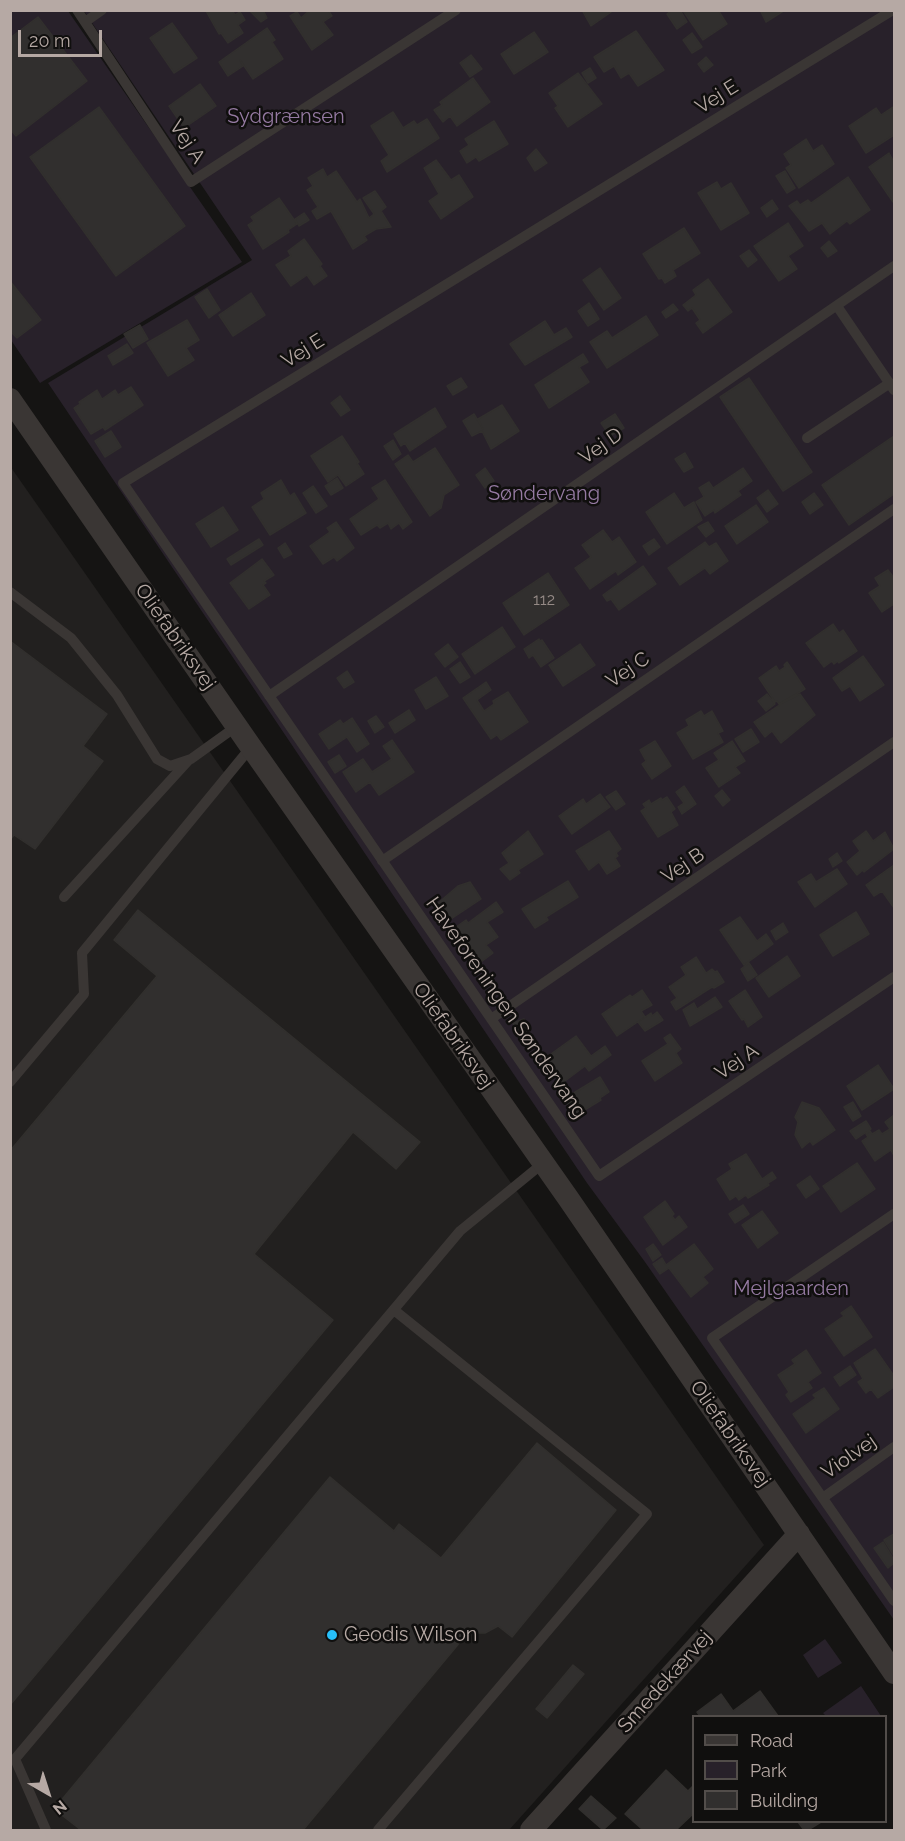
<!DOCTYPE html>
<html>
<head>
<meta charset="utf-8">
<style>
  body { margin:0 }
  #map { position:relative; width:905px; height:1841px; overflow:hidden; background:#151413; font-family:Raleway,sans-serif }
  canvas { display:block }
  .frame { position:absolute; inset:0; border:12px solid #b6a9a4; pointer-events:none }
  .legend { position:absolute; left:692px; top:1715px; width:195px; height:108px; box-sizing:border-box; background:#100f0e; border:2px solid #524d4a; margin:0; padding:8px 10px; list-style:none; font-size:18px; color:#b6a9a4 }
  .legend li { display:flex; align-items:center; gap:12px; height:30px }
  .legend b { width:30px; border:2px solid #524d4a }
  .north { position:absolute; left:18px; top:1763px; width:60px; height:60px; -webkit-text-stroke:4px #100f0e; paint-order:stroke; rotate:141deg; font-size:16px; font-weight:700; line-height:24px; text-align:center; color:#b6a9a4 }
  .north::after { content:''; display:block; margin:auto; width:21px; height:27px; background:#b6a9a4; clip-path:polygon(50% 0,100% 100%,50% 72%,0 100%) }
  .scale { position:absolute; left:18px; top:30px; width:84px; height:27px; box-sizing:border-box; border:3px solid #b6a9a4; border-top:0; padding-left:8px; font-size:18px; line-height:21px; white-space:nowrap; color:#b6a9a4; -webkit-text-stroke:4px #100f0e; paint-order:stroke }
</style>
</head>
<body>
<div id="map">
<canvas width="905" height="1841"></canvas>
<div class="frame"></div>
<ul class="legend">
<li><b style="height:8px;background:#3a3634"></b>Road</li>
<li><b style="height:16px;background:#28212a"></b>Park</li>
<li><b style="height:16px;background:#312f2e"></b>Building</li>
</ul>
<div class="north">N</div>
<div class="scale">20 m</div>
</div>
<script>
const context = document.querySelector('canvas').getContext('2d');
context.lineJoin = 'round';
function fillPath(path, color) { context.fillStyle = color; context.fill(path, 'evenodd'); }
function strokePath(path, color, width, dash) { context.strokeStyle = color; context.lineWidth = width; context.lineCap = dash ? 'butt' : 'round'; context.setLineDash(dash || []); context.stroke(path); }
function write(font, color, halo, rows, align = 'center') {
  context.font = font + ' Raleway,sans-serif'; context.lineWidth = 5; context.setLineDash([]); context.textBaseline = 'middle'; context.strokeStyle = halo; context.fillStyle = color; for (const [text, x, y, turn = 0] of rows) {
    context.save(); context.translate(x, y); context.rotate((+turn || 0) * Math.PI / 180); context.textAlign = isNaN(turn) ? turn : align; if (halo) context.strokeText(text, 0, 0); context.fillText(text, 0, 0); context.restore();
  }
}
fillPath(new Path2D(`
  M10 466 764 1545 509 1830H11Z`), '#22201f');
fillPath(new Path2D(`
  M10 11H68L242 262 40 383 11 340Z
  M84 11H894V1620L645 1262 587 1183 48 383 252 260Z
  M825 1639 842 1663 818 1678 803 1655Z
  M861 1686 881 1716H826L823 1713Z`), '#28212a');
const building = new Path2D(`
  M207 10H232L235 15 240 12 245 20 238 25 243 33 228 43 221 33 219 34 206 11Z
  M249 10H263L267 18 261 22Z
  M310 10H328L332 16 323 22 333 35 312 50 290 16 297 12 301 18Z
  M582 10H614L591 26Z
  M672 10H680L687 22 677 29 667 14Z
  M686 10H718L727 24 703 40 684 12Z
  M760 10H785L766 22Z
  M38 17 87 81 16 136 10 129V38Z
  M172 23 197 58 174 73 150 38Z
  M267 28 275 40 272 42 283 59 253 79 240 60 243 66 228 76 219 62Z
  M636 31 664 70 638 86 629 73 621 78 614 66 604 72 594 57Z
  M534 32 548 52 514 74 501 54Z
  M692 33 702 47 692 53 683 40Z
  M471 55 482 69 470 77 460 63Z
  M706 57 713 65 704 72 698 64Z
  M590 68 596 78 588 83 582 73Z
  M578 73 602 104 568 127 555 108 558 106 549 93Z
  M473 78 490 102 457 126 450 116 443 122 434 110 442 105 440 102Z
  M200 84 216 106 184 128 169 106Z
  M99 107 185 226 116 276 30 157Z
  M893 107 894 110V135L866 153 849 126 876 108 881 115Z
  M393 112 403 128 414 121 417 125 427 119 439 138 387 172 381 161 389 155 371 126Z
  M494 121 508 144 479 161 476 157 467 163 460 151 469 145 465 139Z
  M806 139 813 151 822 145 834 164 799 188 786 168 791 165 784 154Z
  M536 149 547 163 535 171 527 158Z
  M889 153 894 162V201L893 202 869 167Z
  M436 160 451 180 459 175 473 197 441 219 429 201 439 194 424 168Z
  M323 169 327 177 336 171 357 202 360 199 369 218 374 214 363 198 375 191 386 207 381 211 391 227 376 229 364 236 367 240 353 249 331 211 317 219 312 211 318 207 307 190 313 186 308 178Z
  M785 171 795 188 787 193 776 176Z
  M848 177 870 210 850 224 847 221 830 234 822 223 809 231 789 206 797 201 800 205 808 200 811 203Z
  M717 182 721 189 731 183 749 213 721 230 698 193Z
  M279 198 297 224 288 230 289 232 263 249 248 225 254 221 251 217Z
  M772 200 778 209 767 217 761 208Z
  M304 213 309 220 299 226 295 219Z
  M788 223 803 246 788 256 797 269 779 281 754 246Z
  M684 228 700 253 673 270 676 276 665 283 662 278 659 279 643 254Z
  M304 239 322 264 320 266 327 276 314 285 307 275 291 286 276 265 291 256 288 251Z
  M829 241 837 251 828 257 821 248Z
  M749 250 757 260 748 267 740 256Z
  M600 268 621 298 604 310 583 280Z
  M708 279 732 312 703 333 696 323 700 320 692 308 688 311 683 305 696 295 693 290Z
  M10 281 41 320 17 338 10 331Z
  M207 289 220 310 209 318 195 297Z
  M251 293 265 315 233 336 219 315Z
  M589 303 599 319 588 326 578 311Z
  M673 304 678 310 666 318 662 312Z
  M646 316 658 335 607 368 590 342 607 331 612 338Z
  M187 320 199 340 186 348 194 360 168 376 147 343Z
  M545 321 554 335 566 328 572 337 525 365 510 344Z
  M140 325 148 339 133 348 124 334Z
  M127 344 133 353 113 365 108 356Z
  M583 354 588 362 579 367 589 382 549 408 535 385Z
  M461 378 467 387 453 395 447 386Z
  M749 378 812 472 783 491 720 397Z
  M131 387 143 405 105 430 103 427 91 434 74 408 80 404 79 402 97 390 102 399 115 390 118 395Z
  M340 396 350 410 341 416 331 403Z
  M502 405 519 431 491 449 482 431 472 436 463 421 474 414 483 429 478 419Z
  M435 408 446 427 410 451 405 443 401 446 394 434Z
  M615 414 624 428 610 436 601 423Z
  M111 431 121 447 105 457 95 441Z
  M342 436 359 462 357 463 364 474 346 486 338 475 328 482 311 456Z
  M894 436V494L849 525 822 485Z
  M393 440 401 454 393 460 384 446Z
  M435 448 459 485 444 495 441 508 430 516 395 464 408 455 413 462Z
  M685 453 693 467 684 472 675 459Z
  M485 468 494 481 485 488 476 475Z
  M743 468 752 481 738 491 741 495 715 513 714 510 705 516 696 502 704 497 699 488 709 482 713 488Z
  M337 478 343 488 331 495 325 486Z
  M281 480 290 496 294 493 306 513 270 535 252 507 264 499 261 493Z
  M385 480 412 522 403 529 399 523 391 529 388 523 380 528 377 525 361 535 350 519 379 499 372 488Z
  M313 486 327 506 316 513 303 493Z
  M768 490 778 504 767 512 757 498Z
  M674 493 684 508 694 502 702 520 667 544 646 512Z
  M814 493 823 505 810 514 802 502Z
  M756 505 768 522 737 544 725 526Z
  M223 507 238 530 211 547 196 524Z
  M336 522 354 548 337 561 334 557 323 564 310 546 330 532 327 528Z
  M708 522 714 531 706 537 698 527Z
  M603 530 612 542 619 537 636 562 618 575 616 571 590 589 575 568 591 557 582 545Z
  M259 539 263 545 231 565 227 559Z
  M654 539 660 547 649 555 643 546Z
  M705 542 709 547 716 543 728 561 710 574 705 568 680 585 668 568Z
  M285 543 292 554 284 558 278 548Z
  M262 559 274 575 264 581 266 583 263 585 270 595 249 609 230 583Z
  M643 566 656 584 619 610 611 599 607 601 603 595Z
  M888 570 894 578V604L882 612 869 593 880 586 875 578Z
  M548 573 569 605 524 635 503 603Z
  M833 624 839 633 843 630 857 651 839 663 838 661 834 664 832 661 824 667 806 643Z
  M502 627 515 647 475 674 462 654Z
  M539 639 540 641 542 640 554 658 541 667 533 655 529 658 524 649Z
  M10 641 107 714 83 746 103 761 35 849 14 835 10 840Z
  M448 644 458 657 445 667 435 654Z
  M580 644 595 665 563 686 549 665Z
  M863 656 884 685 860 701 850 686 842 691 833 678Z
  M460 662 470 677 460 683 450 669Z
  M787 662 805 689 779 704 777 701 775 702 759 678 776 666 779 671 785 667 784 665Z
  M347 671 354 682 344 688 337 678Z
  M436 677 448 696 426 709 415 690Z
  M486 682 491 690 477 700 484 711 494 704 493 701 508 692 528 722 501 740 497 735 491 739 463 698Z
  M767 694 775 704 766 711 758 701Z
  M800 694 815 715 781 743 772 731 765 737 754 722 784 702Z
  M409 710 415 720 395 733 389 723Z
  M701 711 704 716 712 711 723 731 718 733 723 742 693 759 677 733 689 726 686 720Z
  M376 716 384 727 375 733 368 721Z
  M352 718 369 744 357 752 347 737 329 749 319 734 340 720 343 724Z
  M751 729 759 742 743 752 735 739Z
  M392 740 414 772 379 795 370 782 356 792 343 772 363 759 372 772 392 759 383 746Z
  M655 741 671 766 652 779 642 764 646 761 640 750Z
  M732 741 745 761 735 767 740 773 719 787 706 768 719 760 714 753Z
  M339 755 346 766 335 773 328 762Z
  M684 786 696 804 682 814 678 807 684 803 676 792Z
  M722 790 730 800 723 806 715 796Z
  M616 791 625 804 616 810 606 797Z
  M600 794 610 807 572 834 559 816 583 799 586 804Z
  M667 797 675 809 671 812 678 825 658 837 641 811 646 808 643 804 649 800 651 804 661 798 662 800Z
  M528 831 543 854 518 870 520 873 510 880 500 869 509 863 502 853Z
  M609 831 621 849 616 853 618 856 615 858 620 866 607 874 599 862 589 870 576 851Z
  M866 831 873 841 885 832 894 849 864 872 863 870 857 875 847 862 860 851 853 841Z
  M837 853 842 861 833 867 829 859Z
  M894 865V908L882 891 874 896 866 885Z
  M837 869 847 884 815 907 798 882 811 874 816 882Z
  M568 881 578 897 546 917 548 920 535 928 522 909Z
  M470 882 481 899 448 921 437 904 458 886Z
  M496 902 503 912 487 922 498 937 486 945 493 953 481 962 456 927 466 920 468 923Z
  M138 910 420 1142 396 1169 353 1132 254 1254 333 1320 10 1705V1151L157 976 114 940Z
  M856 912 869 934 833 956 820 935Z
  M740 917 757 941 766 934 773 944 744 965 720 930Z
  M783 923 788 932 776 940 771 931Z
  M787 956 800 976 769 997 756 978Z
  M696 957 706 973 712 969 715 972 717 971 724 982 714 988 712 987 676 1010 671 1002 677 998 669 987 686 975 681 967Z
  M749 963 757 975 748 981 741 969Z
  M642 990 652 1005 641 1011 645 1017 617 1036 602 1014 630 995 632 997Z
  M745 990 762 1017 748 1027 744 1019 742 1020 729 1001Z
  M715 997 722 1007 690 1026 683 1010 694 1003 697 1009Z
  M657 1012 663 1020 645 1031 638 1022 651 1013 652 1016Z
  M524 1019 528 1030 517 1034 513 1023Z
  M670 1034 681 1049 676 1053 682 1063 655 1081 642 1061 668 1044 664 1038Z
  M576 1036 591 1056 605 1046 611 1055 589 1071 585 1066 561 1084 544 1059Z
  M878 1065 894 1089 862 1110 847 1086Z
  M600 1077 609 1092 600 1098 601 1100 578 1114 576 1111 573 1112 566 1101 568 1099 567 1097Z
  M802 1102 819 1108 835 1130 813 1145 810 1141 802 1148 795 1135 798 1122 795 1117Z
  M853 1102 861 1116 853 1121 844 1107Z
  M894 1115V1156L891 1150 875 1161 862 1141 868 1137 866 1134 870 1131 872 1134 879 1130 882 1134 890 1129 885 1122Z
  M866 1121 871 1129 856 1139 850 1131Z
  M746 1154 762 1179 772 1172 776 1178 768 1183 769 1185 748 1198 746 1195 739 1200 736 1196 730 1200 717 1179 732 1169 729 1164Z
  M857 1163 875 1189 841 1212 823 1186Z
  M810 1176 819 1189 806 1198 797 1185Z
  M665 1201 674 1214 672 1216 675 1220 679 1216 687 1227 663 1245 644 1217Z
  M743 1205 749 1214 735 1223 729 1214Z
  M762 1211 778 1233 758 1248 742 1225Z
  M653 1244 661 1255 653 1261 646 1249Z
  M694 1244 713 1269 703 1277 708 1283 691 1297 669 1268 660 1274 653 1264 662 1258 666 1265Z
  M851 1306 872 1337 844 1356 825 1329 844 1316 841 1313Z
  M875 1349 894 1376V1387L878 1398 871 1389 866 1393 858 1382 863 1379 854 1363Z
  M806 1350 821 1373 808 1382 812 1388 791 1402 786 1395 789 1392 778 1375 795 1364 792 1360Z
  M850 1366 856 1375 840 1386 834 1377Z
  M824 1388 839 1409 806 1433 793 1414 816 1398 813 1395Z
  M537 1443 616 1510 512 1637 498 1626 485 1633H478L471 1629 303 1830H81L54 1809 330 1477 394 1531 399 1524 441 1558Z
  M894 1534V1556L884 1540Z
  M883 1542 894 1560V1563L888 1568 874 1548Z
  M573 1665 584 1674 547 1718 536 1709Z
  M760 1691 778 1716H700L697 1712 721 1694 733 1711Z
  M666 1770 688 1791 694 1785V1813L676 1830H643L625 1814Z
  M591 1796 616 1818 603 1830 579 1809Z
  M798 1822H821L808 1830H804Z`);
fillPath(building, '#312f2e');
strokePath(building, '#312f2d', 1.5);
strokePath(new Path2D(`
  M77 10 191 182 456 10
  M893 10 123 483 599 1176 894 977
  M85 22 102 10
  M837 306 894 390
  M807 438 890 383
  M10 592 71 638 117 695 157 759 170 766 191 759 237 726
  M269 696 894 266
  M382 861 894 509
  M64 897 188 761
  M491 1019 894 742
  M10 1082 84 994 82 953 251 747
  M894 1214 712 1338 894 1601
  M824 1497 894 1447
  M46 1830 15 1759 460 1231 542 1164
  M378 1830 647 1514 394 1310`), '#3a3634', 10);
strokePath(new Path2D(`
  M10 399 251 747 568 1198 894 1673
  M531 1830 799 1534`), '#3a3634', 22);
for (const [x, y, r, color] of [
  [332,1635,6,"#27bff9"]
]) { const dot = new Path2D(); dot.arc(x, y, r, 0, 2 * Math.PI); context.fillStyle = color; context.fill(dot); strokePath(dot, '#100f0e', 2); }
write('16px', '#958a86', null, [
  ["112",544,600]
]);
write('20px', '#b6a9a4', '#100f0e', [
  ["Vej E",717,97,-32],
  ["Vej A",187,142,56],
  ["Vej E",303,351,-32],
  ["Vej D",601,446,-35],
  ["Oliefabriksvej",175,637,55],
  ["Vej C",628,670,-34],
  ["Vej B",683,866,-34],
  ["Haveforeningen Søndervang",506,1008,55],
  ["Oliefabriksvej",453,1036,55],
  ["Vej A",737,1062,-34],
  ["Oliefabriksvej",730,1434,55],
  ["Violvej",849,1457,-35],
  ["Smedekærvej",665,1682,-48]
]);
write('20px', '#957aa2', '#100f0e', [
  ["Sydgrænsen",286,117],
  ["Søndervang",544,494],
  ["Mejlgaarden",791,1289]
]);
write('20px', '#b6a9a4', '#100f0e', [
  ["Geodis Wilson",344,1635]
], 'left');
</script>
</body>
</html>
